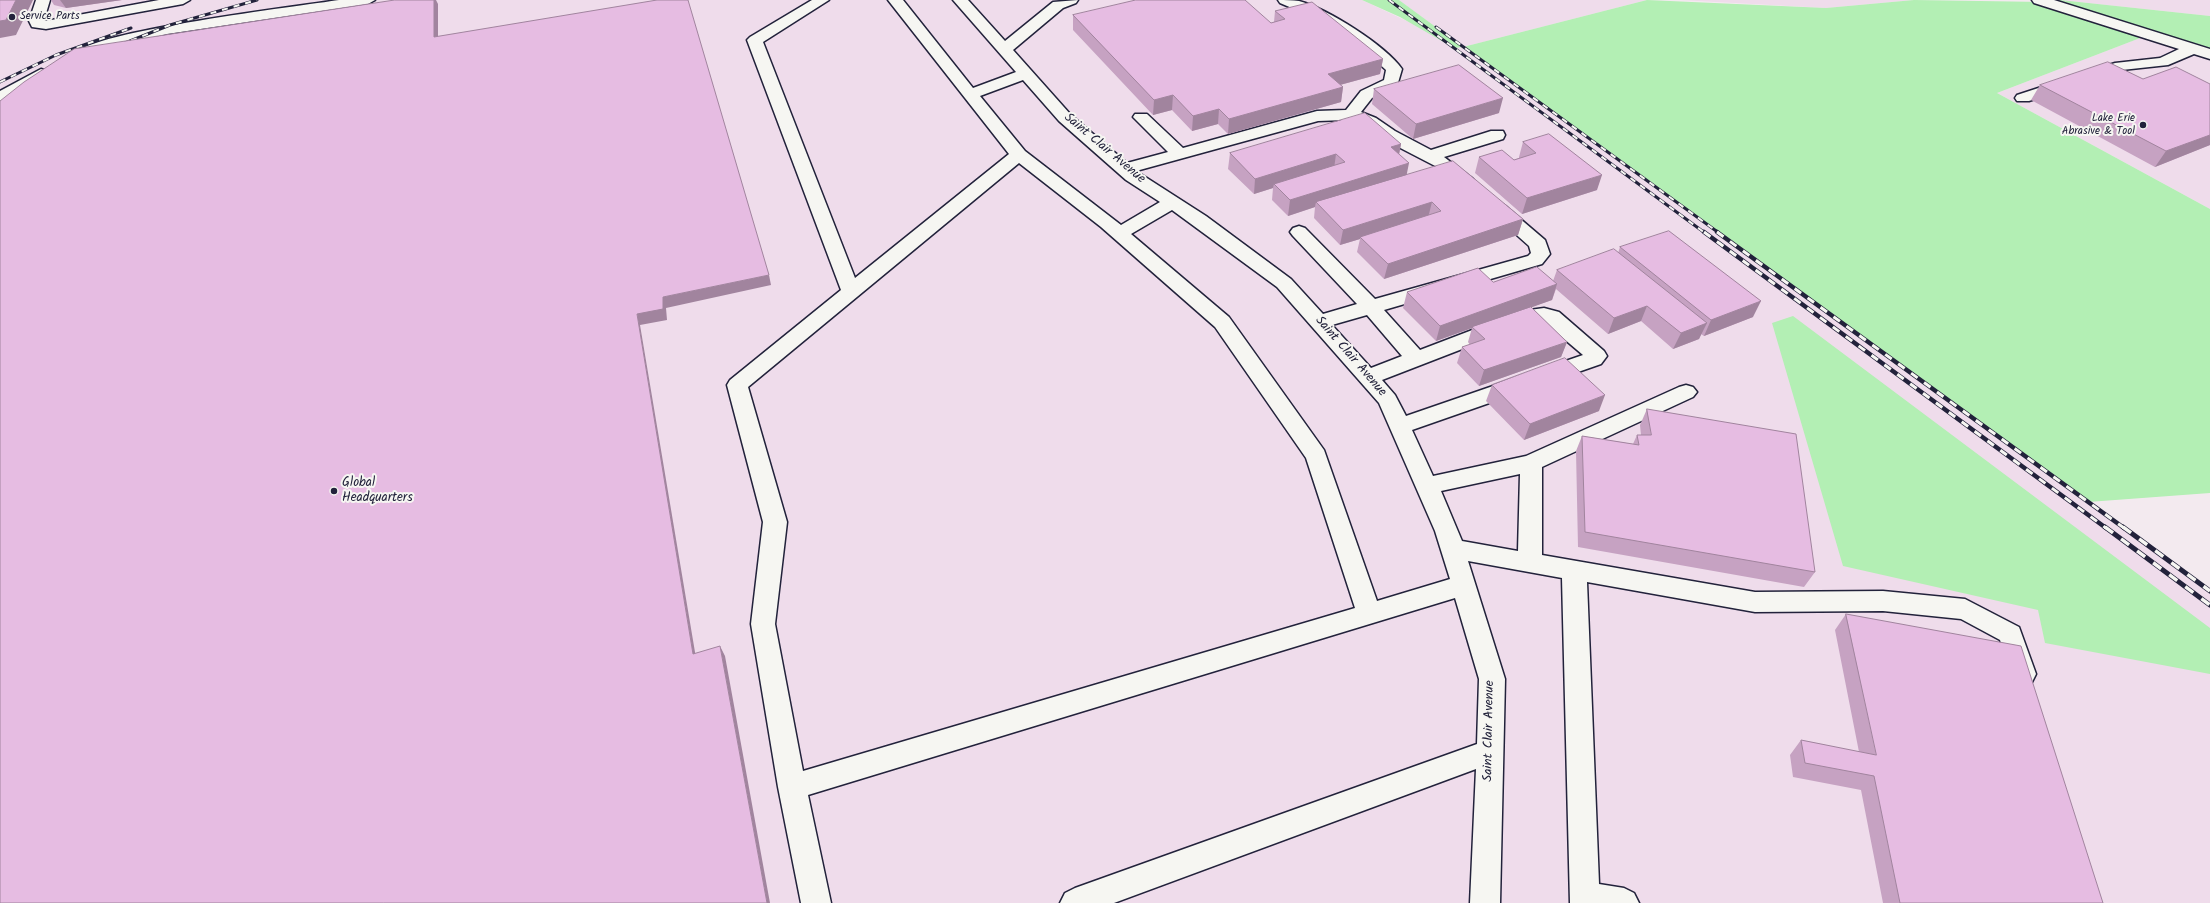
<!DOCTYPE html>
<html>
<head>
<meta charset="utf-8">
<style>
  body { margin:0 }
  canvas { display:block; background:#f3eaef }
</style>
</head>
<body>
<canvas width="2210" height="903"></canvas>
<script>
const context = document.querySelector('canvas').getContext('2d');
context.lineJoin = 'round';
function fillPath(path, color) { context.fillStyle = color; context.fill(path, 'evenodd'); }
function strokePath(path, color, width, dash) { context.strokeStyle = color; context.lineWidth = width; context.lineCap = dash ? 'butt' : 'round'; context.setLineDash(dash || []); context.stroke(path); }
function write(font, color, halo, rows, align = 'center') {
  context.font = font + ' Kalam,sans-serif'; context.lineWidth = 4; context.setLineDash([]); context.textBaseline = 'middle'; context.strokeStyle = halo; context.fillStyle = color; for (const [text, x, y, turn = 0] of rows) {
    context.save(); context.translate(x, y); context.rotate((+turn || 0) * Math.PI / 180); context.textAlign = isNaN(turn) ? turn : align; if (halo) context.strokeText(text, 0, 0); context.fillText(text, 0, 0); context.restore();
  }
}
fillPath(new Path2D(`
  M0 0H1362L1462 47 1399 0H1647L1463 47 2210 591V903H0Z
  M1680 0H1914L1826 8Z
  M2060 0H2210V16Z
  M2148 35 2210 54V209L1997 93Z`), '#efdceb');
fillPath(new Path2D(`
  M1362 0H1399L1463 47 1647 0 1826 8 1914 0 2044 2 2060 0 2210 16V54L2148 35 1997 93 2210 209V493L2088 502 1463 47 1454 48 1400 17Z
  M1793 316 2210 628V674L2045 643 2038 610 1843 566 1772 323Z`), '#b3efb4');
const minor = new Path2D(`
  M36 0H50L44 20 46 21 159 0H190L183 4 46 29 32 27 29 21Z
  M339 0H375L368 4 167 34 103 50 88 57H78L75 54C91 31 301 6 339 0Z
  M812 0H829L763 42 855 278 1009 154 888 0H903L973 88 1016 72 953 0H968L1005 41 1053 2 1078 0 1076 3 1063 8 1013 50 1071 115 1127 163 1168 152 1133 117 1135 114H1147L1183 148 1317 111 1346 110 1361 91 1384 80 1386 70C1355 40 1320 19 1280 3L1278 0C1285 0 1293 0 1299 1 1328 9 1385 45 1402 69L1397 86 1372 98 1361 112 1376 118 1395 131 1431 150 1491 131H1503L1505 135 1503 139 1444 157 1473 179 1476 183 1473 187H1461L1439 168 1383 139 1364 124 1346 120 1318 121 1136 171 1206 216 1291 279 1323 314 1357 304 1293 236 1290 232 1293 228 1299 226 1305 228 1375 299 1528 256 1531 253 1529 246 1492 213 1489 209 1492 205 1498 204 1504 205 1545 240 1550 254 1542 264 1384 310 1420 350 1522 311 1544 308 1559 312 1604 351 1607 356 1601 364 1412 430 1433 476 1526 456 1679 387 1686 385 1693 387 1697 392 1693 397 1542 467V555L1755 592 1883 591 1965 599 2019 627 2036 674 2032 682 2023 685 2014 682 2000 640 1961 619 1883 611 1755 612 1587 582 1599 884 1624 888 1634 893 1639 903H1570L1562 578 1468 561 1505 679 1500 903H1470L1476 769 1114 903H1060L1065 893 1075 888 1477 744 1479 679 1455 598 808 795 831 903H801L778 787 751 624 763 522 727 385 730 380 841 290 747 40 750 37ZM1023 80 1059 121 1126 180 1160 202 1121 225 1025 151 980 96ZM1019 163 1101 227 1215 327 1306 458 1355 608 803 771 775 624 787 522 748 387ZM1172 210 1277 287 1379 403 1435 531 1450 579 1377 601 1324 450 1229 317 1131 234ZM1367 315 1402 356 1371 368 1332 325ZM1543 321 1583 355 1406 416 1395 395 1382 380 1532 322ZM1520 474 1518 551 1462 541 1441 491Z
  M2032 0H2054L2210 49V59L2194 54 2168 65 2122 70 2029 101H2017L2015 98 2017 95 2115 63 2160 58 2179 49 2034 3Z
  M41 69 47 71 49 74 47 77 0 103V91Z`);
strokePath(minor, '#22223b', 3);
fillPath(minor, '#f6f6f2');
const railFar2 = new Path2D(`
  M1389 0 1705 233
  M1436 27 1719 233
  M120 45 170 25 257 0
  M0 82 56 55 131 28`);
const railFar1 = new Path2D(`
  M1704 232 2106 528
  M1717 232 2124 528`);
const rail = new Path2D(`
  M2105 527 2210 605
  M2123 527 2210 591`);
strokePath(railFar2, '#22223b', 3);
strokePath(railFar1, '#22223b', 4.5);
strokePath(rail, '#22223b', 5);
strokePath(railFar2, '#f6f6f2', 2, [6]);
strokePath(railFar1, '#f6f6f2', 3, [8]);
strokePath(rail, '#f6f6f2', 3.5, [10]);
fillPath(new Path2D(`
  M51 0H122L66 8 54 5Z
  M1275 11 1383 59 1380 74 1340 85 1343 87 1341 102 1228 134 1218 124 1192 131 1172 110 1153 115 1073 30V15L1271 23 1274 22Z
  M2143 79 2210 84V145L2155 167 2031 100 2040 85Z
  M1374 89 1499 113 1413 139 1372 104Z
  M1523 142 1597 190 1522 214 1475 173 1479 157 1514 160 1519 158V157Z
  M1401 144 1399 154 1406 175 1523 219 1518 235 1384 279 1357 252 1360 239 1340 245 1314 218 1315 207 1288 216 1272 200 1273 188 1254 194 1228 169 1230 153Z
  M1620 247 1753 317 1704 336 1701 334 1699 339 1673 349 1641 321 1608 334 1556 289 1552 300 1531 307 1567 342 1561 357 1479 386 1457 363 1462 347 1470 345 1468 342 1472 328 1436 341 1403 308 1407 292 1493 282 1553 281 1557 270 1618 253Z
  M1492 385 1599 411 1524 440 1486 401Z
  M1647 409 1815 572 1804 587 1578 547 1576 451 1582 436 1633 444 1637 435H1641L1640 425Z
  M1846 614 2103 903H1883L1861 790 1793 777 1790 755 1801 740 1859 752 1835 630Z`), '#c6a2c2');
fillPath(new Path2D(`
  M16 0H33L16 35 0 38V21Z
  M60 0H122L66 8Z
  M434 0H436L438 4V47L434 37Z
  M1383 59 1380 74 1325 89 1328 74Z
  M1343 87 1341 102 1228 134 1229 119Z
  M1173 95 1172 110 1153 115 1154 100Z
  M1503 98 1499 113 1413 139 1416 124Z
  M1219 109 1218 124 1192 131 1193 116Z
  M2210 135V145L2155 167 2166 151Z
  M1401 144 1398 160 1391 147Z
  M1336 154 1334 169 1274 184 1273 188 1254 194 1255 179Z
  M1409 163 1406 178 1316 202 1315 207 1288 216 1290 200Z
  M1602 175 1597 190 1522 214 1527 198Z
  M1432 202 1428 218 1360 237V239L1340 245 1343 230Z
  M1523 219 1518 235 1384 279 1388 264Z
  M769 275 771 285 666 308 667 320 640 325 697 664 693 654 637 314 663 297Z
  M1557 284 1552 300 1474 328 1472 327V328L1436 341 1440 326Z
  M1761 301 1753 317 1704 336 1711 320Z
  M1647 306 1641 321 1608 334 1614 318Z
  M1707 323 1699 339 1673 349 1681 333Z
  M1567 342 1561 357 1479 386 1484 370Z
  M1605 395 1599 411 1524 440 1530 424Z
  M720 646 725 656 770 903H767Z`), '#a1849e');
const building = new Path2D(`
  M0 0H16L6 20 0 21Z
  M395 0H434V37L657 0H688L769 275 663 297V309L637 314 693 654 720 646 767 903H0V101L24 82 74 49Z
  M1136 0H1245L1271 23 1285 19 1275 11 1312 2 1383 59 1328 74 1343 87 1229 119 1219 109 1193 116 1173 95 1154 100 1073 15Z
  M2108 62 2143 79 2176 67 2210 84V135L2166 151 2040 85Z
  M1459 65 1503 98 1416 124 1374 89Z
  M1365 113 1401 144 1391 147 1409 163 1290 200 1274 184 1345 162 1336 154 1255 179 1230 153Z
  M1549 134 1602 175 1527 198 1479 157 1502 150 1514 160 1536 153 1523 142Z
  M1453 161 1523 219 1388 264 1360 237 1441 211 1432 202 1343 230 1316 202Z
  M1669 231 1761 301 1711 320 1620 247Z
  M1614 249 1707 323 1681 333 1647 306 1614 318 1557 270Z
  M1537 267 1557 284 1440 326 1407 292 1478 268 1493 282Z
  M1531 307 1567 342 1484 370 1462 347 1485 339 1472 327Z
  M1565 358 1605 395 1530 424 1492 385Z
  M1647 409 1796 434 1815 572 1585 532 1582 436 1639 445 1637 435H1651Z
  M1846 614 2021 646 2103 903H1900L1874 776 1805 763 1801 740 1876 755Z`);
fillPath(building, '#e6bce2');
strokePath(building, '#a1849e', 1);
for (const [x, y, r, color] of [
  [12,17,4,"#22223b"],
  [2143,125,4,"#22223b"],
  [334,491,4,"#22223b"]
]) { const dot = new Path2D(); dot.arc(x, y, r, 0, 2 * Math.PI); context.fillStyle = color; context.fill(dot); strokePath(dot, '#f6f6f2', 1.5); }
write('11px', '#22223b', '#f6f6f2', [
  ["Service Parts",20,17],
  ["Lake Erie",2135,119,"right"],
  ["Abrasive & Tool",2135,132,"right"]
], 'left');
write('13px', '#22223b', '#f6f6f2', [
  ["Saint Clair Avenue",1104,149,40],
  ["Saint Clair Avenue",1350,357,49],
  ["Saint Clair Avenue",1490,731,-89]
]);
write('13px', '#22223b', '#f6f6f2', [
  ["Global",342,484],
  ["Headquarters",342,499]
], 'left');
</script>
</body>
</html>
